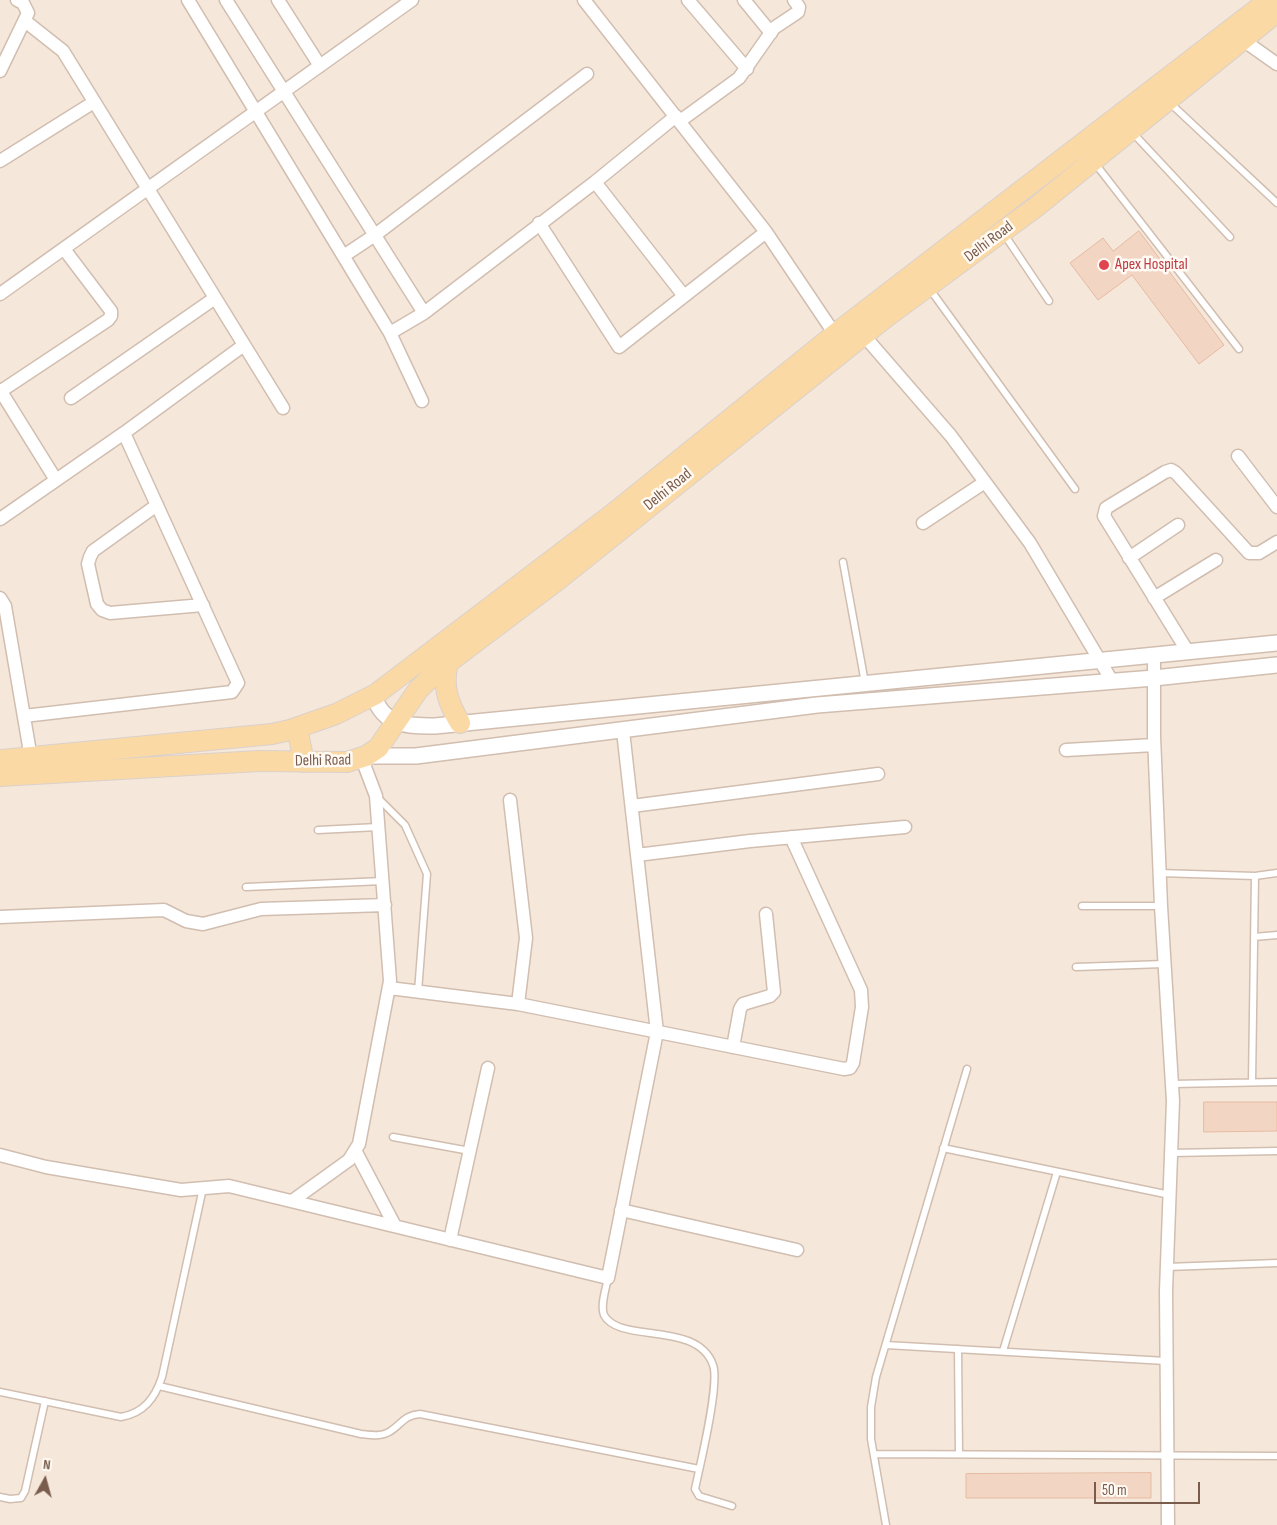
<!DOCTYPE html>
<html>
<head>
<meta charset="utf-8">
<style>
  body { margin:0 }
  #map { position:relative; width:1277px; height:1525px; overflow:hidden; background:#fdf6ec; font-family:"Sofia Sans Condensed",sans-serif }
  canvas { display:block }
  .north { position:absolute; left:20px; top:1455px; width:50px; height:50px; -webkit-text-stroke:4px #fffaf3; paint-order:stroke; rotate:7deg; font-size:14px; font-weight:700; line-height:20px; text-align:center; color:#7a5c4d }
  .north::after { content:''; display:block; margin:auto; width:18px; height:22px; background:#7a5c4d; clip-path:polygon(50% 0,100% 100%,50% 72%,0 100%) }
  .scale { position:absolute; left:1094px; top:1482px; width:106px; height:22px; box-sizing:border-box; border:2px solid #7a5c4d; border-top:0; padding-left:6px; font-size:15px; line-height:18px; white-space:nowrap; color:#7a5c4d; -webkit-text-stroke:4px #fffaf3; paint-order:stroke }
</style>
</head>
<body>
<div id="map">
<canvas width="1277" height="1525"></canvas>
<div class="north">N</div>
<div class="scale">50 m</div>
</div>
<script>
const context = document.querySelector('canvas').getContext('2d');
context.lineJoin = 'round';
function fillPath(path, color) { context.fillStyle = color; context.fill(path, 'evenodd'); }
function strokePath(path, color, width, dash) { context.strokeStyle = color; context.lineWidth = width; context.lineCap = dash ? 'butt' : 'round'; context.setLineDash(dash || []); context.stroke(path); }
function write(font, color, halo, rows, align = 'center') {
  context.font = font + ' "Sofia Sans Condensed",sans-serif'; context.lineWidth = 5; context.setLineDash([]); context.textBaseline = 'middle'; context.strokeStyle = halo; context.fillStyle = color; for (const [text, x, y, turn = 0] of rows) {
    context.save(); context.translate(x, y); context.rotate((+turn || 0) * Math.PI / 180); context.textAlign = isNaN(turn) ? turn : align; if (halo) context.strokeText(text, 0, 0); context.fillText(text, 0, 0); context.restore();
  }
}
fillPath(new Path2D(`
  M0 0H1277V1525H0Z`), '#f5e8da');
const building = new Path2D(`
  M1139 231 1224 345 1199 364 1132 275 1098 300 1070 263 1103 238 1113 251Z
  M1204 1102H1277V1131L1204 1132Z
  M1151 1473V1498H966V1474Z`);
fillPath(building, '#f3d5c3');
strokePath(building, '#e6bba3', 1);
const service = new Path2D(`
  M1170 103 1277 203
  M1132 132 1230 237
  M1094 162 1239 349
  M1004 234 1049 301
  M929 288 1075 489
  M843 562 865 683
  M377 797 405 825 427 874 418 992
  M318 830 378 827
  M1159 873 1255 876 1277 873
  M246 887 383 881
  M1082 906H1161
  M1254 937 1277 935
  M1076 967 1164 964
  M1252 1082 1255 876
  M1172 1084 1277 1082
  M393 1137 470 1151
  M943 1148 1170 1195
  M1171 1153 1277 1151
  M1167 1267 1277 1263
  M608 1278C606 1288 600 1306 604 1315 619 1344 697 1320 713 1365 720 1384 700 1465 695 1489L699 1496 732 1506
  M886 1345 1166 1361
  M958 1349 959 1454
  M1003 1351 1057 1172
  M159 1386 361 1434C370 1435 381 1437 389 1432 401 1425 404 1415 420 1414L699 1469
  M0 1392 121 1417C144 1413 155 1398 162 1377L203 1188
  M874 1454 1277 1456
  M0 1497 10 1499 21 1498 25 1491 45 1401
  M886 1525 871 1439V1407L876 1377 967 1069`);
const minor = new Path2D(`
  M188 0 390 333 422 401
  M226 0 424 313
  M278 0 320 66
  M584 0 766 232 838 339
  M688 0 747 69
  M744 0 771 33
  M25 21 63 51 283 408
  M1243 40 1277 64
  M0 71 28 13 23 3 17 0
  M680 121 739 78 774 28 798 12 799 7 794 0
  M0 161 94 102
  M595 182 684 296
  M539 223 619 347 766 232
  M345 255 375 235 587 74
  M0 294 412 0
  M860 331 951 436 1030 543 1112 681
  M390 333 424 313 595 182 676 116
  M0 390 56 480
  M1 391 108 320 111 316V311L64 249
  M71 398 215 298
  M1238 456 1277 507
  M157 505 93 551 90 557 88 564 97 604 102 610 110 613 203 605
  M0 519 124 433 244 345
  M923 523 985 482
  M1129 558 1178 525
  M0 598 5 606 31 758
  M1154 598 1216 560
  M1188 652 1104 516 1106 508 1165 472 1171 470 1176 473 1249 553H1259L1277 542
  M1154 655V736L1161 906 1173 1101 1166 1291 1168 1525
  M24 716 232 692 238 683 124 433
  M1066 750 1154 745
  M510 800 526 938 518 1004
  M632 806 878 774
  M637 855 750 841 905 827
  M0 917 164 910 186 921 203 924 261 909 385 905
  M389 988 518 1004 844 1069 850 1068 853 1063 862 1007 861 990 791 837
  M733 1047 740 1009 743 1004 770 996 774 992 766 914
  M356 1152 395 1226
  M0 1155 46 1167 181 1190 229 1186 608 1278 657 1032 623 731
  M292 1201 349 1160 359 1144 390 981 376 796 362 759
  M621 1210 797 1250
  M450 1240 488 1068`);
const tertiary = new Path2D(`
  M374 696C383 726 408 726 435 726L1277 643
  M366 756H416L817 705 1154 678 1277 665`);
const primary = new Path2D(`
  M448 663C442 686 448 703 460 723
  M297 728 304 762
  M0 760 272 734 290 730 336 714 376 694 614 513 834 335 1269 0
  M0 776 259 761 347 762 366 756 378 748 418 690 437 671 559 579 885 318 1036 207 1277 12`);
strokePath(service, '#d1beb0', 9);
strokePath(minor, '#d1beb0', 15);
strokePath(tertiary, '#d1beb0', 18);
strokePath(primary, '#dad1cd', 22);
strokePath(service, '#fff', 6);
strokePath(minor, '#fff', 12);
strokePath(tertiary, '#fff', 15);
strokePath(primary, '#fbd9a5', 20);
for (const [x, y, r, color] of [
  [1104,265,6,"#e0444e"]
]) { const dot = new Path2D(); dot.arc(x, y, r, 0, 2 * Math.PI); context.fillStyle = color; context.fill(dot); strokePath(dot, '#fffaf3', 2); }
write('16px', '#7a5c4d', '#fffaf3', [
  ["Delhi Road",989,242,-37],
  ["Delhi Road",668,490,-39],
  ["Delhi Road",323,761,-1]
]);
write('16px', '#be3a42', '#fffaf3', [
  ["Apex Hospital",1115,265]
], 'left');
</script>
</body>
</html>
